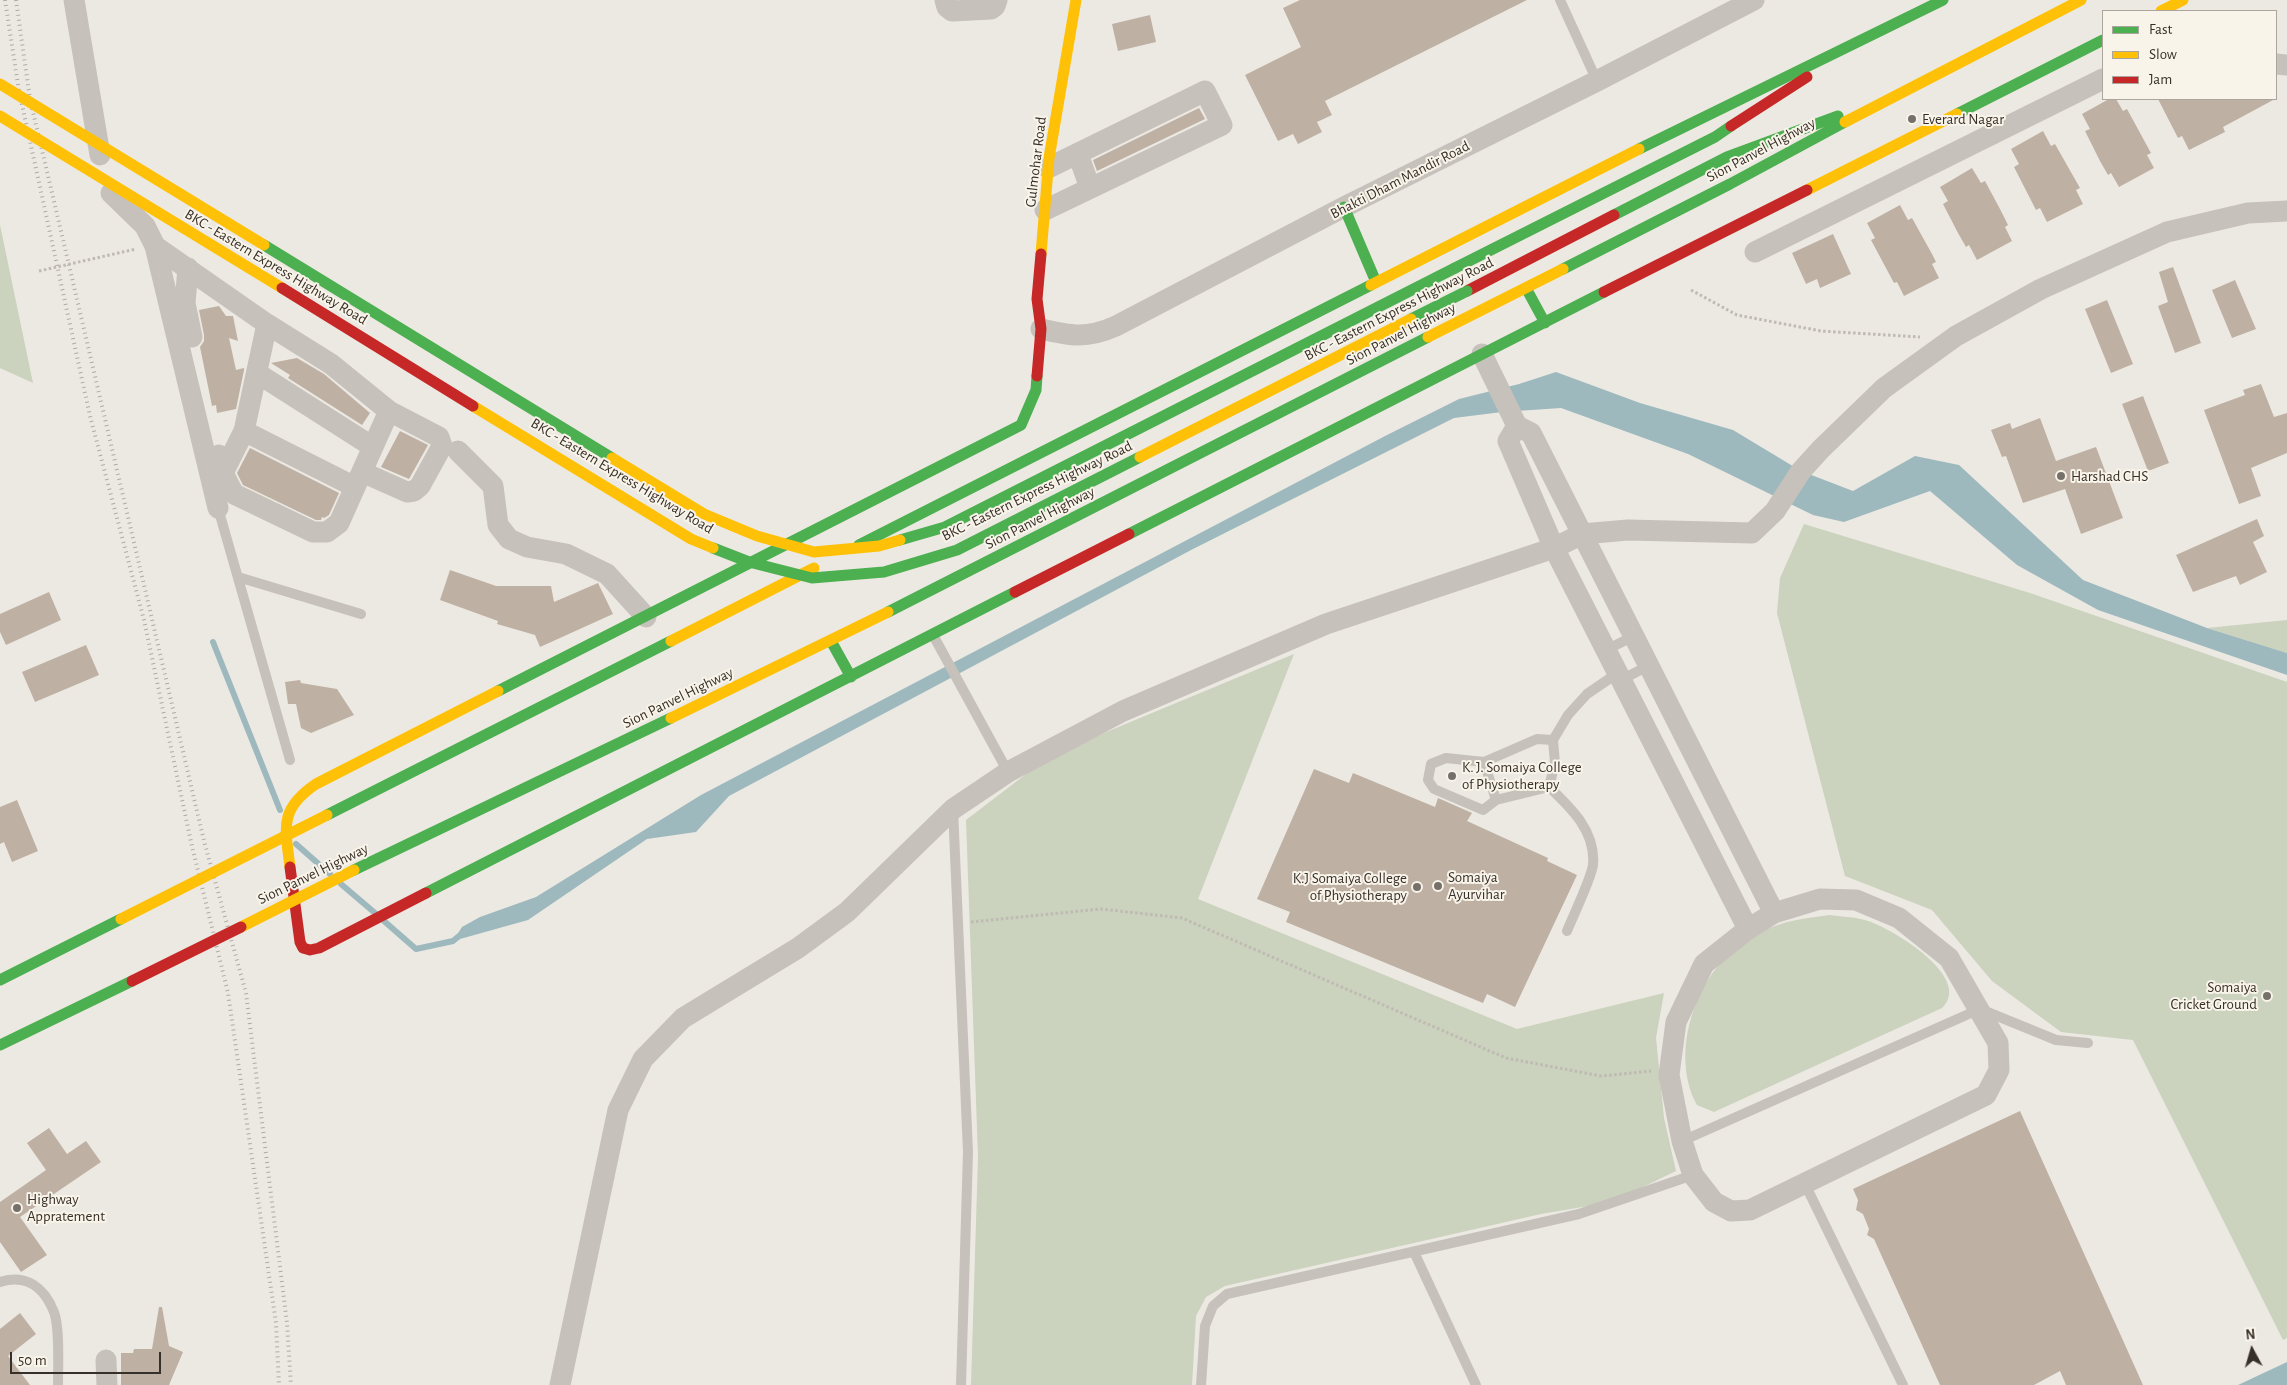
<!DOCTYPE html>
<html>
<head>
<meta charset="utf-8">
<style>
  body { margin:0 }
  #map { position:relative; width:2287px; height:1385px; overflow:hidden; background:#ece9e2; font-family:"Alegreya Sans",sans-serif }
  canvas { display:block }
  .legend { position:absolute; left:2102px; top:10px; width:175px; height:90px; box-sizing:border-box; background:#f9f4ea; border:1px solid #aba59d; margin:0; padding:6px 9px; list-style:none; font-size:15px; color:#372f29 }
  .legend li { display:flex; align-items:center; gap:10px; height:25px }
  .legend b { width:25px; border:1px solid #aba59d }
  .north { position:absolute; left:2227px; top:1325px; width:50px; height:50px; -webkit-text-stroke:4px #f9f4ea; paint-order:stroke; rotate:354deg; font-size:14px; font-weight:700; line-height:20px; text-align:center; color:#372f29 }
  .north::after { content:''; display:block; margin:auto; width:18px; height:22px; background:#372f29; clip-path:polygon(50% 0,100% 100%,50% 72%,0 100%) }
  .scale { position:absolute; left:10px; top:1352px; width:151px; height:22px; box-sizing:border-box; border:2px solid #372f29; border-top:0; padding-left:6px; font-size:15px; line-height:18px; white-space:nowrap; color:#372f29; -webkit-text-stroke:4px #f9f4ea; paint-order:stroke }
</style>
</head>
<body>
<div id="map">
<canvas width="2287" height="1385"></canvas>
<ul class="legend">
<li><b style="height:6px;background:#4caf50"></b>Fast</li>
<li><b style="height:6px;background:#ffc107"></b>Slow</li>
<li><b style="height:6px;background:#c62828"></b>Jam</li>
</ul>
<div class="north">N</div>
<div class="scale">50 m</div>
</div>
<script>
const context = document.querySelector('canvas').getContext('2d');
context.lineJoin = 'round';
function fillPath(path, color) { context.fillStyle = color; context.fill(path, 'evenodd'); }
function strokePath(path, color, width, dash) { context.strokeStyle = color; context.lineWidth = width; context.lineCap = dash ? 'butt' : 'round'; context.setLineDash(dash || []); context.stroke(path); }
function write(font, color, halo, rows, align = 'center') {
  context.font = font + ' "Alegreya Sans",sans-serif'; context.lineWidth = 4; context.setLineDash([]); context.textBaseline = 'middle'; context.strokeStyle = halo; context.fillStyle = color; for (const [text, x, y, turn = 0] of rows) {
    context.save(); context.translate(x, y); context.rotate((+turn || 0) * Math.PI / 180); context.textAlign = isNaN(turn) ? turn : align; if (halo) context.strokeText(text, 0, 0); context.fillText(text, 0, 0); context.restore();
  }
}
fillPath(new Path2D(`
  M0 225 33 383 0 368Z
  M1804 524 2030 593 2287 682V1338L2283 1340 2133 1040 2061 1032 1992 981 1932 910 1845 876 1777 613 1780 578Z
  M2287 620V653L2207 628Z
  M1294 654 1198 899 1517 1029 1664 993 1656 1038 1664 1118 1676 1171 1612 1202 1541 1214 1225 1286 1206 1297 1196 1316 1192 1385H971L978 1157 966 820 1051 755Z
  M1830 915C1843 917 1857 917 1868 921 1893 929 1974 978 1942 1008L1714 1112 1697 1105C1666 1048 1701 959 1760 932 1783 921 1805 918 1830 915Z`), '#cbd2bd');
fillPath(new Path2D(`
  M1556 372 1640 403 1733 430 1801 471 1853 491 1915 456 1959 465 2083 580 2207 628 2287 653V675L2098 610 2017 565 1930 491 1844 522 1813 515 1688 454 1561 408 1502 412 1454 418 1193 549 729 796 696 832 647 839 528 920 453 941 462 927 480 917 536 897 701 795 1387 435 1459 399 1519 384Z
  M2287 1362V1385H2238Z`), '#9eb9be');
strokePath(new Path2D(`
  M213 642 280 810
  M296 844 330 874
  M341 884 375 913
  M384 921 416 949 453 941 459 936`), '#9eb9be', 6);
fillPath(new Path2D(`
  M1300 0H1527L1325 101 1332 115 1317 122 1322 132 1298 144 1293 134 1278 141 1245 75 1301 47 1283 8Z
  M1150 15 1156 42 1118 51 1112 24Z
  M2109 99H2116L2123 111 2127 109 2151 153 2147 155 2154 168 2119 187 2111 173 2108 175 2100 161 2085 131 2090 129 2082 114Z
  M2158 99H2275L2223 127 2225 132 2189 150 2182 136 2178 138Z
  M1199 108 1205 119 1097 171 1093 160Z
  M2043 131 2051 146 2055 144 2076 181 2080 188 2076 190 2083 204 2047 222 2040 208 2036 210 2014 167 2019 164 2011 149Z
  M1972 168 1981 183 1985 181 2000 209 2008 225 2005 227 2012 241 1977 260 1969 245 1966 247 1958 233 1943 204 1948 201 1940 187Z
  M1900 205 1908 220 1912 218 1932 254 1936 262 1932 264 1939 278 1904 296 1897 282 1894 283 1871 240 1875 238 1867 223Z
  M1833 234 1851 274 1820 288 1817 279 1806 284 1792 253Z
  M2173 267 2201 343 2175 353 2158 306 2168 302 2159 272Z
  M2235 280 2256 329 2232 338 2212 290Z
  M2107 300 2133 364 2111 373 2085 309Z
  M219 306 226 316H233L238 341 229 338 236 370 244 368V370L236 409 217 413 216 405 212 406 200 347 204 341V335L199 310Z
  M297 358 324 374 370 413 362 425 288 378 290 375 271 363Z
  M2261 384 2274 417 2287 413V453L2251 468 2261 496 2239 504 2204 410 2245 395 2243 390Z
  M2143 396 2169 463 2148 471 2122 404Z
  M2040 418 2056 461 2096 447 2123 518 2081 534 2065 489 2023 503 2006 456 2002 457 1991 430 2010 423 2012 429Z
  M400 431 428 445 409 479 381 467Z
  M250 448 339 493 329 515 324 518 322 517 321 520H316L243 485 237 473Z
  M2257 519 2264 536 2253 542 2267 572 2240 585 2236 576 2193 592 2176 555Z
  M450 570 496 586H551L554 602 598 583 613 614 540 647 535 635 497 624 498 621 440 600Z
  M49 592 61 620 6 645 0 632V614Z
  M86 645 99 675 35 702 22 672Z
  M300 680 301 683 337 689 354 715 311 733 301 728 296 704H288L285 682Z
  M1314 769 1349 783 1353 773 1435 807 1438 798 1472 813 1467 821 1548 858 1547 861 1577 875 1515 1007 1487 994 1483 1003 1286 922 1290 912 1257 899Z
  M17 800 38 851 12 862 4 842 0 844V807Z
  M2020 1111 2143 1385H2066L2060 1371 2034 1385H1940L1874 1239 1867 1235 1869 1229 1863 1214 1856 1210 1858 1200 1853 1189Z
  M49 1128 67 1154 86 1141 101 1162 20 1217 47 1255 21 1272 0 1242V1202L46 1170 27 1143Z
  M159 1307H162L169 1346 183 1352 169 1385H121V1353H133L134 1349H152Z
  M20 1313 36 1334 8 1356 30 1385H0V1329Z`), '#bfb0a4');
strokePath(new Path2D(`
  M1691 290 1737 315 1821 331 1920 337
  M971 922 1101 909 1182 918 1506 1058 1601 1076 1651 1071`), '#bfbab3', 3, [2.5, 2.5]);
strokePath(new Path2D(`
  M1560 0 1597 81
  M218 508 290 760
  M238 577 361 614
  M933 635 1008 772
  M1606 650 1634 636
  M1621 680 1648 666
  M1484 762 1446 758 1431 764 1428 780 1434 789 1483 810 1496 800 1549 787 1555 763 1553 740 1568 715 1587 694 1609 679 1616 670
  M1549 787C1571 808 1596 831 1593 865 1591 879 1573 916 1567 931
  M1496 800 1484 762 1537 739 1553 740
  M953 809 968 1152 961 1385
  M1682 1141 1980 1009 2056 1040 2088 1043
  M1805 1184 1903 1385
  M1414 1252 1476 1385
  M0 1282C26 1274 44 1287 54 1312 60 1328 58 1367 58 1385
  M1201 1385 1205 1326 1213 1306 1227 1294 1579 1214 1693 1175`), '#c6c1bb', 10);
strokePath(new Path2D(`
  M74 0 100 155
  M945 0 947 7 952 11 991 9 995 6 997 0
  M2276 64 2287 65
  M1078 154 1090 188
  M111 193 145 226 155 246 218 508
  M1045 210 1222 125 1205 91 1048 168
  M155 246 267 324 331 364 389 411 439 437 442 446 420 486 414 491 407 492 362 472
  M1755 252 2103 79
  M188 268 185 303 192 337
  M267 324 244 431 355 487
  M1041 329C1071 336 1087 339 1116 326L1344 207 1597 81 1754 0
  M1482 354 1517 426 1531 433 1774 913
  M257 373 373 447
  M1517 426 1508 441 1554 548 1748 929
  M458 451 493 486 498 525 509 539 527 547 566 554 607 574 646 617
  M219 455 223 473 234 494 313 532H327L339 523 389 411
  M223 473 244 431
  M1820 899 1856 900 1899 918 1949 958 1998 1043 1999 1070 1986 1095 1750 1210 1731 1211 1714 1202 1693 1175 1682 1141 1669 1075 1676 1022 1704 964 1748 929 1774 913Z
  M106 1360 107 1385
  M560 1385 618 1110 643 1059 683 1018 798 948 847 912 953 809 1008 772 1123 711 1326 624 1554 548 1582 534 1628 530 1752 533 1775 511 1801 471 1821 449 1884 388 1956 336 2041 289 2167 232 2248 213 2287 211`), '#c6c1bb', 21);
strokePath(new Path2D(`
  M1957 114 2103 40
  M1639 149 1943 0
  M1344 207 1376 282
  M1614 215 1727 157 1838 116
  M1455 268 1715 137 1731 126
  M1563 269 1730 184 1845 122
  M1526 288 1545 323
  M1129 534 1604 292
  M859 545 1371 285
  M888 612 1428 337
  M831 641 851 677
  M498 691 1021 425 1036 390 1037 376
  M327 815 671 641
  M354 870 671 718
  M426 893 1015 592
  M0 980 121 919
  M0 1045 132 981`), '#4caf50', 11);
strokePath(new Path2D(`
  M2161 11 2183 0
  M1845 122 2081 0
  M1807 190 1957 114
  M1041 254 1049 158 1076 0
  M1371 285 1639 149
  M1428 337 1563 269
  M671 641 814 568
  M671 718 888 612
  M290 867C285 827 279 809 316 784L498 691`), '#ffc107', 11);
strokePath(new Path2D(`
  M1731 126 1807 77
  M1467 291 1614 215
  M1604 292 1807 190
  M1037 376 1041 329 1037 299 1041 254
  M1015 592 1129 534
  M290 867 300 942 303 948 310 950 319 948 426 893`), '#c62828', 11);
strokePath(new Path2D(`
  M5 0 19 91 90 416 144 620 191 842 228 993 276 1323 279 1385
  M16 0 30 99 204 841 246 993 287 1323 291 1385`), '#aeaaa5', 4, [1, 4]);
strokePath(new Path2D(`
  M39 271 136 249`), '#bfbab3', 3, [2.5, 2.5]);
strokePath(new Path2D(`
  M264 245 612 458
  M1411 319 1467 291
  M900 540 945 527 1455 268
  M713 548 749 562 812 578 884 572 957 550 1140 457`), '#4caf50', 11);
strokePath(new Path2D(`
  M0 84 264 245
  M0 116 282 288
  M473 406 691 539 713 548
  M1140 457 1411 319
  M612 458 704 514 757 536 814 552 879 546 900 540
  M121 919 327 815
  M241 927 354 870`), '#ffc107', 11);
strokePath(new Path2D(`
  M282 288 473 406
  M132 981 241 927`), '#c62828', 11);
for (const [x, y, r, color] of [
  [1912,119,5,"#76706a"],
  [2061,476,5,"#76706a"],
  [1452,776,5,"#76706a"],
  [1438,886,5,"#76706a"],
  [1417,887,5,"#76706a"],
  [2267,996,5,"#76706a"],
  [17,1208,5,"#76706a"]
]) { const dot = new Path2D(); dot.arc(x, y, r, 0, 2 * Math.PI); context.fillStyle = color; context.fill(dot); strokePath(dot, '#f9f4ea', 2); }
write('15px', '#372f29', '#f9f4ea', [
  ["Everard Nagar",1922,119],
  ["Harshad CHS",2071,476],
  ["K. J. Somaiya College",1462,767],
  ["of Physiotherapy",1462,784],
  ["Somaiya",1448,877],
  ["Ayurvihar",1448,894],
  ["K.J Somaiya College",1407,878,"right"],
  ["of Physiotherapy",1407,895,"right"],
  ["Somaiya",2257,987,"right"],
  ["Cricket Ground",2257,1004,"right"],
  ["Highway",27,1199],
  ["Appratement",27,1216]
], 'left');
write('15px', '#372f29', '#f9f4ea', [
  ["Sion Panvel Highway",1761,150,-28],
  ["Gulmohar Road",1036,162,-83],
  ["Bhakti Dham Mandir Road",1400,180,-27],
  ["BKC - Eastern Express Highway Road",276,267,31],
  ["BKC - Eastern Express Highway Road",1399,309,-27],
  ["Sion Panvel Highway",1401,334,-27],
  ["BKC - Eastern Express Highway Road",622,476,31],
  ["BKC - Eastern Express Highway Road",1037,491,-26],
  ["Sion Panvel Highway",1040,518,-27],
  ["Sion Panvel Highway",678,698,-26],
  ["Sion Panvel Highway",313,874,-26]
]);
</script>
</body>
</html>
